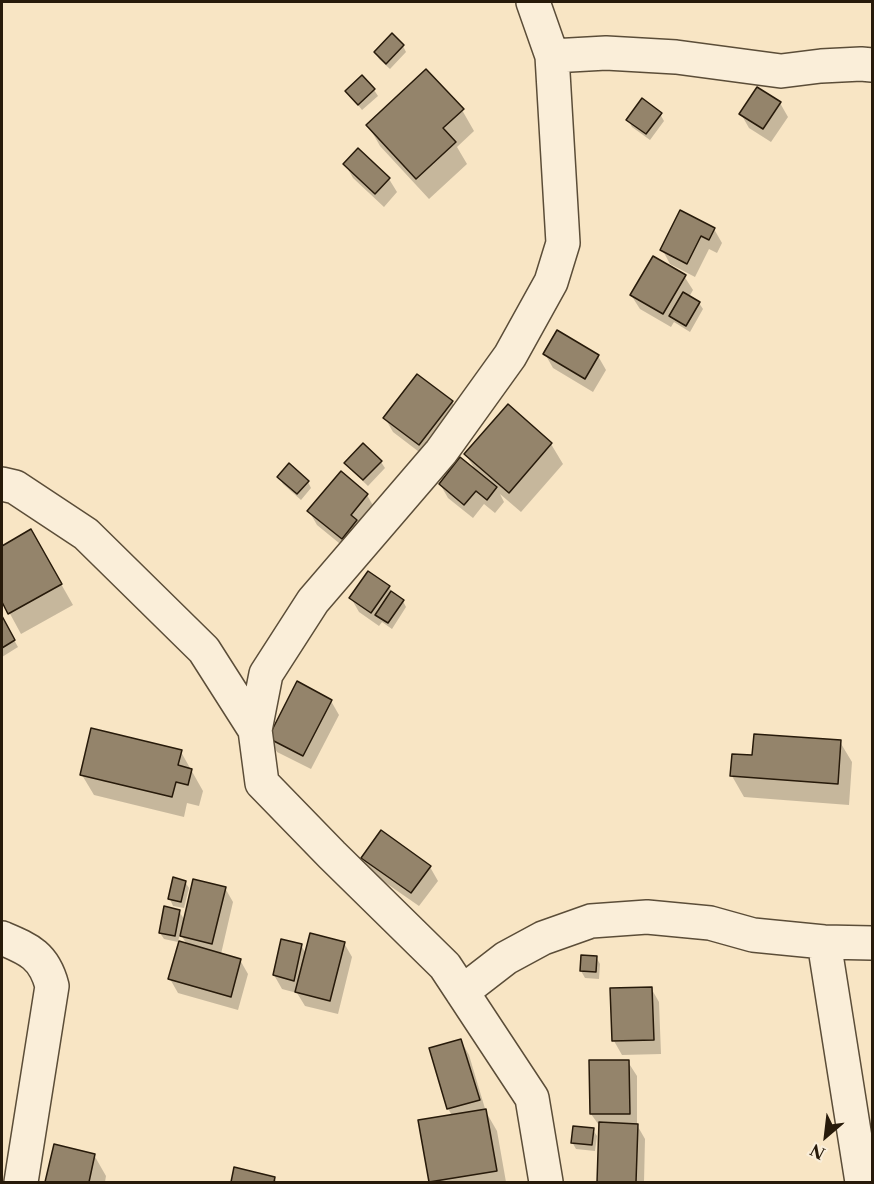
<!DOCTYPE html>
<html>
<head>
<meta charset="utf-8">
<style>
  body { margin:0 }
  #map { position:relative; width:874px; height:1184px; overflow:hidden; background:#f8e5c4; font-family:"Libre Caslon Text",serif }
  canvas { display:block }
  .frame { position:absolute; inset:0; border:3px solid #271a0a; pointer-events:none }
  .north { position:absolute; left:796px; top:1106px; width:60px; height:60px; -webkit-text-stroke:4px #faeed9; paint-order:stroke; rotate:208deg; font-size:16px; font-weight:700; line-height:24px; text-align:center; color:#271a0a }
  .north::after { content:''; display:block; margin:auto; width:21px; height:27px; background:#271a0a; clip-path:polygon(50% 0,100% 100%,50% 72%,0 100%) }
</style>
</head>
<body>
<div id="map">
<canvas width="874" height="1184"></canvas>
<div class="frame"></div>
<div class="north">N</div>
</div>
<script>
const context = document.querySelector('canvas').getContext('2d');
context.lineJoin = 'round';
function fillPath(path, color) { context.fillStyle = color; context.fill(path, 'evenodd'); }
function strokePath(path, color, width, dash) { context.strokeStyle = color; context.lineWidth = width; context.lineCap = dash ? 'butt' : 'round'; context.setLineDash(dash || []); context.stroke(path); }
fillPath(new Path2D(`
  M403 46 406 52 390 69 379 59 375 52Z
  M374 90 378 96 362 110 347 91Z
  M780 103 788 117 771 142 749 128 741 114Z
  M462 110 474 131 457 147 467 164 429 199 380 146 368 125Z
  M660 114 664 121 650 140 632 127 628 120Z
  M345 164 389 179 397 192 384 207 353 178Z
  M714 229 722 243 717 253 709 249 695 277 670 264 662 249Z
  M684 276 693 290 689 297 699 303 703 309 690 332 674 322 671 327 640 309 631 295Z
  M545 354 598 356 606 370 593 392 553 368Z
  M452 402 460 416 427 458 393 432 385 418Z
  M551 444 563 464 521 512 500 494 504 502 495 513 484 504 473 518 448 498 440 484 476 471 466 455Z
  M381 462 385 468 368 486 350 469 346 463Z
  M279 477 308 482 311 488 301 500 283 484Z
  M367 495 375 509 350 552 317 525 309 511Z
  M31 531 73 605 21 634 2 599V548Z
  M389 587 393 594 403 601 406 607 392 629 382 622 379 626 359 612 351 598Z
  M2 619 18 647 2 657Z
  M331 701 339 715 311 769 277 752 269 738Z
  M840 742 852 762 849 805 744 797 732 776 754 756Z
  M181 752 203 791 199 806 187 803 184 817 94 795 82 775Z
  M362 858 430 867 438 881 419 906 370 872Z
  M185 882 189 888 184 908 173 906 170 899Z
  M225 888 233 902 221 954 240 960 248 974 238 1010 178 993 170 979 187 945 180 933 178 942 164 939 160 933 179 911 185 921Z
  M344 943 352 957 338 1014 305 1006 297 993 282 989 274 975 301 945 306 954Z
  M596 957 600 964 599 979 585 978 581 971Z
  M651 988 659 1002 661 1054 622 1055 614 1041Z
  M461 1041 469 1055 486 1112 497 1131 506 1182H431L420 1121 452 1116 448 1108Z
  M628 1062 637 1076V1125L645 1139 644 1182H598L601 1128 591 1114Z
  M593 1130 597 1136 595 1151 576 1149 572 1142Z
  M55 1146 94 1155 106 1176 105 1182H47Z
  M235 1169 274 1178 277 1182H232Z`), '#0003');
const building = new Path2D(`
  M392 33 404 45 386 64 374 52Z
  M426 69 464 109 443 128 456 142 416 179 366 125Z
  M362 75 375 89 358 105 345 91Z
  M757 87 781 102 763 129 739 114Z
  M642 98 662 113 646 134 626 120Z
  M358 148 390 178 375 194 343 164Z
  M680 210 715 228 709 240 701 236 687 264 660 250Z
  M653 256 686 275 663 314 630 295Z
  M683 292 700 302 686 326 669 316Z
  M557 330 599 355 585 379 543 354Z
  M417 374 453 401 419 445 383 418Z
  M508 404 552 443 509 493 464 454Z
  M363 443 382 461 363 480 344 463Z
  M460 457 497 487 487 500 476 491 464 505 439 484Z
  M289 463 309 481 297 494 277 477Z
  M341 471 368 494 351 515 357 520 342 539 307 511Z
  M31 529 62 584 8 614 2 602V546Z
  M368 571 390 586 371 613 349 598Z
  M391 591 404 600 388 623 375 615Z
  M2 616 15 640 2 648Z
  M297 681 332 700 303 756 268 738Z
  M91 728 182 750 178 765 192 769 188 785 176 782 172 797 80 775Z
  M754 734 841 740 838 784 730 776 732 754 752 755Z
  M381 830 431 866 411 893 361 858Z
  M173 877 186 881 181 902 168 899Z
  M193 879 226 887 212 944 180 936Z
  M164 906 180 910 175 936 159 933Z
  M310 933 345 942 330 1001 295 992Z
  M281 939 302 944 294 981 273 975Z
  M179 941 241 959 231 997 168 979Z
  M581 955 597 956 596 972 580 971Z
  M652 987 654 1040 612 1041 610 988Z
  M461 1039 480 1100 447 1109 429 1048Z
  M589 1060H629L630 1114H590Z
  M486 1109 497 1171 429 1182 418 1120Z
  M599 1122 638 1124 636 1182H597Z
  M573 1126 594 1128 592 1145 571 1143Z
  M54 1144 95 1154 89 1182H45Z
  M234 1167 275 1177 274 1182H231Z`);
fillPath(building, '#94846b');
strokePath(building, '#271a0a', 1.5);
const minor = new Path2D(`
  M533 2 552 56 563 243 551 282 510 356 441 452 313 601 266 674 255 730 262 783 332 855 445 966 532 1098 546 1182
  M552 56 606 53 676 57 781 71 821 66 861 64 872 65
  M2 484 15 487 86 534 204 650 255 730
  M2 938C28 949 44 955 52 986L21 1182
  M824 942 862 1182
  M462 992 506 958 543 938 591 921 647 917 710 923 753 935 824 942 872 943`);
strokePath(minor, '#5b4d38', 36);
strokePath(minor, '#faeed9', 33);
</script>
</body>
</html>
